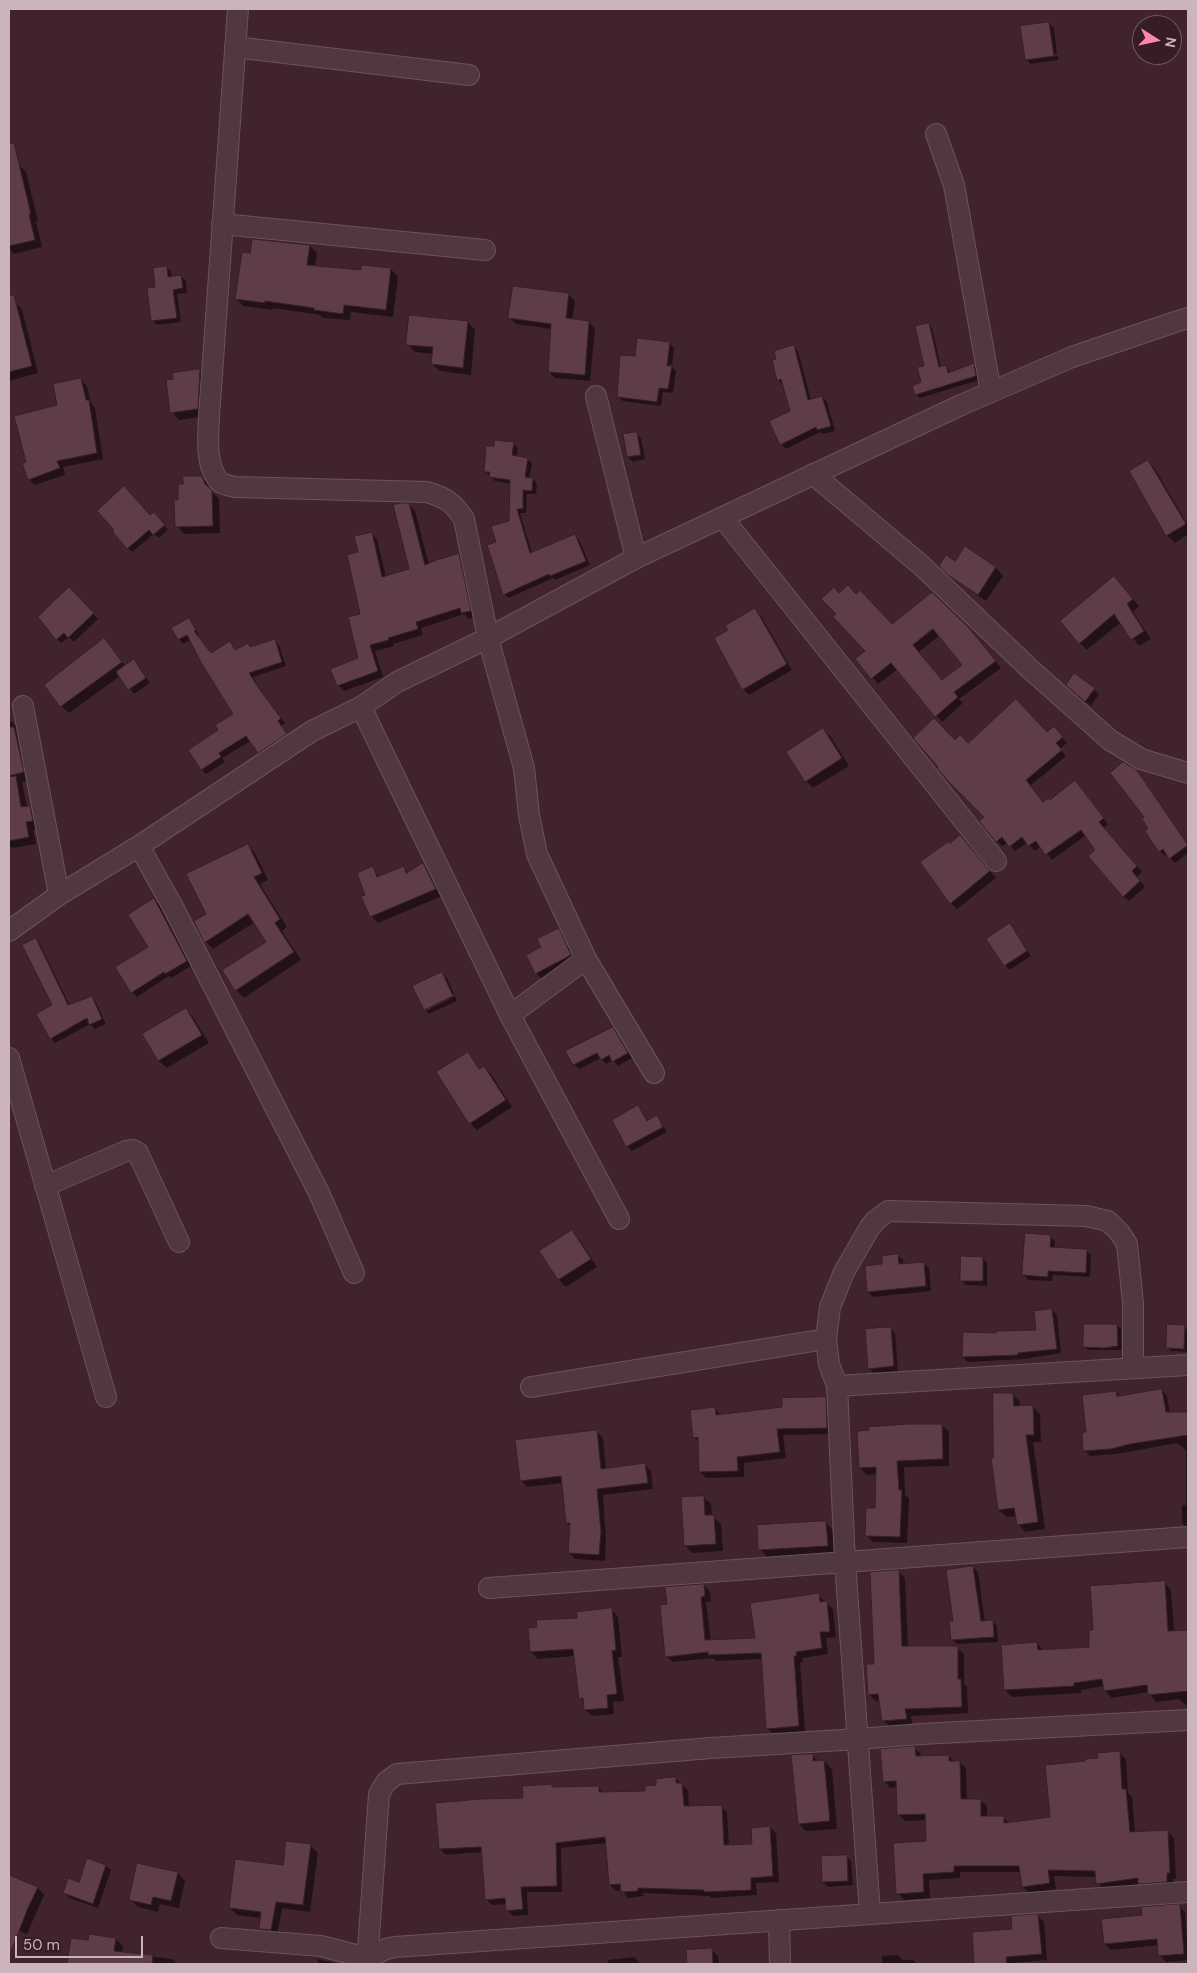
<!DOCTYPE html>
<html>
<head>
<meta charset="utf-8">
<style>
  body { margin:0 }
  #map { position:relative; width:1197px; height:1973px; overflow:hidden; background:#41232e; font-family:"DM Sans",sans-serif }
  canvas { display:block }
  .frame { position:absolute; inset:0; border:10px solid #cbb4bb; pointer-events:none }
  .north { position:absolute; left:1132px; top:15px; width:50px; height:50px; box-sizing:border-box; background:#361d25; border:1px solid #725961; border-radius:50%; rotate:100deg; font-size:14px; font-weight:700; line-height:20px; text-align:center; color:#cbb4bb }
  .north::after { content:''; display:block; margin:auto; width:18px; height:22px; background:#fe86aa; clip-path:polygon(50% 0,100% 100%,50% 72%,0 100%) }
  .scale { position:absolute; left:15px; top:1936px; width:128px; height:22px; box-sizing:border-box; border:2px solid #cbb4bb; border-top:0; padding-left:6px; font-size:15px; line-height:18px; white-space:nowrap; color:#cbb4bb; -webkit-text-stroke:4px #361d25; paint-order:stroke }
</style>
</head>
<body>
<div id="map">
<canvas width="1197" height="1973"></canvas>
<div class="frame"></div>
<div class="north">N</div>
<div class="scale">50 m</div>
</div>
<script>
const context = document.querySelector('canvas').getContext('2d');
context.lineJoin = 'round';
function fillPath(path, color) { context.fillStyle = color; context.fill(path, 'evenodd'); }
function strokePath(path, color, width, dash) { context.strokeStyle = color; context.lineWidth = width; context.lineCap = dash ? 'butt' : 'round'; context.setLineDash(dash || []); context.stroke(path); }
fillPath(new Path2D(`
  M1049 23 1054 28 1057 54 1028 58V60L1058 56V60L1031 64 1026 59Z
  M18 164 26 172 38 221H36L42 247 14 254 9 249V166Z
  M310 246 317 253 315 267 362 272 391 269 398 277 393 317 351 312 350 320 323 318 320 315 273 308 272 310 243 306 236 298 251 254Z
  M167 267 171 272 172 278 181 276 186 281 187 293 177 294 181 322 157 325 152 320 157 288Z
  M568 294 575 301 572 320 588 322 595 328 590 381 555 378 549 372 552 329 516 324 510 318Z
  M15 302 22 309 38 373 9 381V303Z
  M468 322 475 330 471 375 440 371 432 364 433 354 415 352 407 344Z
  M929 324 932 328 941 367 946 366 950 373 973 365 977 368 979 380 920 398 916 395 922 383 925 367Z
  M669 343 674 348 672 367 676 371 673 393 663 392 661 406 623 401 618 396 636 358Z
  M794 347 798 351 811 400 822 397 827 402 835 431 823 434 820 432 786 449 781 444 792 411 783 385 778 380V360Z
  M200 371 207 378 205 416 179 420 172 412Z
  M81 380 87 386 91 403 95 408 103 459 63 467 65 475 35 485 29 479 27 463 59 406Z
  M636 433 641 438 645 459 633 462 628 457Z
  M513 444 518 448 516 457 527 459 532 463 529 479H533L537 484 536 494H527L526 513H520L532 553 575 535 579 540 590 565 555 580 553 578 509 598 504 594 497 543 510 522 511 484 495 481 485 471 495 447Z
  M1148 461 1155 469 1188 525V534L1175 543 1167 535Z
  M202 477 209 485 212 492 219 499 220 533 184 534 177 526 179 502Z
  M409 505 415 511 429 565 458 555 464 561 476 617 469 619 464 614 421 628 423 635 393 644 394 646 375 651 383 677 344 691 338 685 360 658 362 615 359 553 371 533 377 539 386 577 411 570Z
  M151 517 158 518 168 530 159 538 154 534 132 552 128 548Z
  M965 547 996 568 1003 576 986 601 958 582 940 565 955 562Z
  M1114 577 1139 606 1133 612 1151 639 1139 646 1121 622 1087 650 1080 643Z
  M69 589 98 619 74 642 69 637 61 643 57 639Z
  M839 594 856 596 892 625 932 594 975 635 1001 668 959 699 963 703 942 722 898 669 878 684 857 659 867 651 837 614ZM940 635 964 665 942 681 919 652Z
  M755 610 761 616 792 670 749 695 743 689 729 631Z
  M189 620 199 635 197 636 211 654 229 643 236 651 248 645 251 648 274 640 279 645 286 666 253 677 264 696 285 723 281 726 290 739 263 757 251 741 222 758 225 762 206 774 202 770 189 750 220 730 235 714 190 640 183 644 179 639Z
  M104 639 126 667 134 661 150 683 134 694 120 676 69 713 61 706Z
  M1075 675 1099 694 1091 706 1072 690Z
  M9 722H12L19 729 30 780 22 782 27 807H29L37 815 40 829 33 830 36 844 12 848 9 845Z
  M823 729 831 737 849 766 813 788 806 781Z
  M1047 734H1059L1067 743 1060 749 1066 756 1030 786 1043 803 1080 787 1108 824 1104 828 1142 872 1136 877 1145 887 1129 901 1123 896 1097 850 1086 835 1052 860 1041 846 1035 851 1027 843 1015 851 1008 843 1002 846 997 841 986 817 955 741 968 745Z
  M1140 776 1188 845V853L1175 863 1167 854 1165 856 1160 851 1145 818Z
  M967 844 996 878 957 909 951 903V845Z
  M248 845 255 853 268 880 260 884 287 927 282 931 301 960 244 998 236 990 224 971 267 942 255 922 213 949 206 942 207 914Z
  M423 865 430 872 442 896 378 923 371 916 367 895 372 868 380 877 403 867 409 873Z
  M154 900 159 904 191 966 171 978 169 976 137 997 132 992 150 947Z
  M1009 925 1031 956 1009 970 987 940Z
  M558 930 563 935 575 960 541 978 536 973 542 948Z
  M36 940 40 944 70 1006 92 997 96 1002 106 1024 95 1029 90 1024 55 1043 51 1038 53 1006Z
  M442 973 447 978 454 994 425 1008Z
  M455 996 457 1001 429 1014 426 1011Z
  M186 1010 193 1017 209 1043 167 1068 159 1061 144 1035Z
  M613 1029 632 1058 618 1066 613 1060 606 1064 601 1058 579 1069 574 1064Z
  M468 1054 480 1069 484 1067 491 1074 512 1107 477 1130 470 1123Z
  M638 1107 648 1121 657 1117 667 1132 632 1151 627 1146Z
  M572 1232 579 1239 597 1267 566 1287 559 1280 541 1252Z
  M1050 1236 1055 1241V1249L1086 1250 1091 1255 1090 1277 1053 1275 1052 1281 1028 1280 1024 1275Z
  M898 1256 903 1260V1265L924 1263 929 1268 931 1291 873 1297 868 1292 884 1266Z
  M983 1258 987 1263V1286L966 1285 961 1280Z
  M1052 1310 1057 1315 1061 1353 1023 1359 968 1362 963 1357 1037 1331Z
  M1117 1325 1121 1329V1350H1088L1084 1346Z
  M1184 1327 1188 1331V1352L1171 1351 1167 1347Z
  M890 1328 895 1333 898 1371 874 1373 869 1368Z
  M1162 1390 1167 1396 1170 1413H1188V1529L1182 1523V1505H1186V1450L1177 1443 1117 1454 1090 1456 1085 1451 1083 1434 1088 1433 1116 1392 1120 1396Z
  M1013 1394 1020 1402V1407H1033L1040 1414 1041 1442H1033L1045 1529 1025 1532 1018 1524 1017 1516 1007 1517 999 1510 995 1459Z
  M825 1398 832 1405 833 1434 783 1435 786 1458 744 1463V1477L706 1478 700 1472 699 1442 694 1437 715 1409 722 1416 784 1408Z
  M942 1425 949 1432V1466L904 1467 905 1495 909 1498 907 1543 873 1542 866 1535 876 1509 877 1474 867 1475 860 1468Z
  M597 1432 603 1438 606 1470 645 1465 651 1471 653 1489 603 1495 606 1539 605 1561 575 1559 569 1553 571 1527 567 1523 563 1483 527 1487 521 1480Z
  M703 1497 711 1504 712 1516 721 1524 723 1551 692 1553 685 1545Z
  M826 1523 833 1530 835 1553 767 1557 760 1549Z
  M973 1567 978 1572 985 1622 992 1621 997 1626 998 1642 957 1644 952 1639 954 1622Z
  M898 1571 905 1578 908 1648 957 1647 964 1654V1684L967 1687 968 1713 911 1716 913 1726 890 1727 883 1720 880 1701H876L869 1695Z
  M1164 1582 1171 1590 1174 1632 1188 1631V1707L1179 1699 1156 1702 1149 1692 1112 1698 1105 1691 1104 1686 1081 1690V1693L1012 1697 1005 1690 1002 1646 1037 1643 1044 1651 1090 1648 1094 1631Z
  M704 1585 710 1592 711 1602H706L711 1641 756 1639 818 1595 833 1609 836 1637 826 1638 828 1654 802 1658 803 1662H800L805 1732 773 1734 767 1728 762 1659 716 1661 713 1658 673 1662 666 1656 668 1606Z
  M612 1610 618 1617 622 1657H618L624 1701 613 1702 614 1714 592 1716 585 1710 584 1702 580 1698 575 1656 538 1659 531 1652 578 1619Z
  M914 1748 921 1754V1757L949 1756 955 1762H960L966 1769 967 1800H980L987 1806V1817H1003L1010 1824 1051 1818 1099 1760 1119 1753 1126 1759 1128 1793 1132 1797 1135 1833 1167 1831 1174 1838 1176 1879H1173V1888L1146 1889 1141 1885 1104 1890 1098 1883 1097 1877 1054 1876 1056 1889 1029 1893 1023 1887 1021 1872H960V1878L929 1880 930 1898 904 1900 898 1893 928 1842 926 1820 905 1821 899 1815 898 1787 890 1788 884 1781Z
  M812 1755 819 1762 824 1761 832 1769 837 1829 806 1831 799 1824Z
  M676 1779 688 1790 689 1807 721 1806 727 1812 729 1846 753 1845 770 1827 776 1833 779 1882 756 1883 757 1895 711 1898 709 1896 643 1893 644 1896 628 1898 622 1890 616 1891 610 1885 607 1843 561 1848 562 1892H527L528 1915 513 1916 507 1910V1904L492 1905 486 1899 482 1852 446 1855 440 1849 524 1799 552 1785 554 1788H599L604 1793 646 1792Z
  M311 1846 318 1853 310 1912 282 1908 277 1936H268L261 1929 262 1918 237 1915 230 1908Z
  M846 1856 851 1861 853 1885 828 1887 823 1882Z
  M106 1866 111 1870 98 1908 69 1898 65 1893Z
  M178 1873 185 1881 179 1908 160 1904 158 1912 138 1907 130 1899Z
  M9 1877 38 1888 44 1895 27 1934 9 1927Z
  M1179 1906 1185 1912 1188 1960 1166 1962 1160 1955 1159 1945 1111 1950 1105 1944 1143 1916Z
  M1038 1916 1044 1922 1047 1960 1012 1963V1964H975L973 1933 1014 1930Z
  M72 1939 89 1942 116 1939 123 1946 122 1953 172 1959 178 1964H68Z
  M712 1950 718 1956 719 1964H688L687 1951Z
  M898 1955 903 1960H913L918 1964H882V1956Z
  M634 1957 641 1964H608V1960Z
  M318 1959 339 1964H318Z`), '#0007');
const building = new Path2D(`
  M1049 22 1054 56 1025 60 1020 26Z
  M14 143 31 214H29L35 240 9 246V144Z
  M252 239 310 245 307 265 361 270V265L391 268 386 310 344 305 343 314 314 310V308L265 301V303L235 299 242 252 250 253Z
  M167 266 168 277 181 275 183 288 173 290 177 318 151 321 147 288 155 287 153 268Z
  M513 286 569 293 566 318 589 321 585 375 548 372 551 324 508 318Z
  M9 295H14L32 366 9 372Z
  M409 315 468 321 463 368 431 364 433 347 406 345Z
  M929 323 939 367 946 365 948 373 974 363 976 376 915 395 912 386 921 382 917 367 924 366 915 326Z
  M637 338 670 342 667 366 672 365 668 389 659 388 657 402 617 397 620 355 635 356Z
  M794 345 808 400 822 396 831 426 817 430 816 427 780 445 769 421 790 411 781 379 777 381 772 360 776 359 774 351Z
  M200 369 198 409 170 413 166 380 173 379 172 373Z
  M81 378 86 400H89L97 453 57 461 60 468 28 480 22 463 26 462 14 416 57 405 53 384Z
  M637 432 641 455 627 457 623 434Z
  M494 440 514 442 512 455 528 458 525 477 533 478 532 491 523 490V509H517L530 553 575 534 586 561 550 576 549 574 503 595 487 545 496 542 491 526 509 521 510 480 489 477 490 472H484L486 446H494Z
  M1148 460 1186 524 1166 536 1129 471Z
  M183 476H202L205 484 212 490 213 526 175 527 174 500H178V484H183Z
  M124 486 150 515 154 512 165 525 153 535 149 530 127 549 112 531 114 530 97 511Z
  M401 503H409L425 565 441 558V559L459 553 471 611 461 613 460 608 416 622 418 629 388 638 389 640 370 645 378 671 337 686 330 669 358 658 348 617 360 614 347 555 358 552 354 536 372 532 382 577 409 569 393 505Z
  M965 546 996 567 978 595 948 575 939 566 946 555 955 561Z
  M1114 576 1133 599 1127 604 1144 631 1131 640 1114 614 1079 644 1060 621Z
  M848 585 856 594 860 590 892 624 932 592 969 628 996 661 954 692 958 697 935 717 891 663 871 679 855 659 865 651 833 617 836 614 821 599 834 587 839 593ZM933 629 962 665 942 680 913 645Z
  M69 587 94 613 68 638 64 633 56 640 38 617Z
  M755 608 787 664 742 690 714 638 728 630 725 626Z
  M189 618 196 630 194 631 211 653 230 641 235 650 248 643 250 647 275 639 282 662 249 673 260 690 281 718 278 721 287 734 258 753 246 736 219 753 221 757 201 770 188 750 218 730 215 725 233 714 202 664 187 635 178 640 171 628Z
  M104 638 122 662 60 707 44 685Z
  M134 659 146 678 128 690 116 672Z
  M1074 673 1095 688 1085 702 1066 685Z
  M1016 699 1047 732 1054 726 1063 737 1056 743 1062 750 1026 780 1043 802 1048 798 1050 800 1075 780 1104 818 1099 822 1137 866 1132 871 1140 881 1123 897 1088 856 1095 850 1081 830 1045 855 1036 841 1028 846 1022 837 1009 847 1002 837 996 842 979 821 984 817 947 780 937 768 938 767 913 738 934 718 955 740 960 735 968 743Z
  M9 727H14L24 772 9 776Z
  M823 728 842 758 805 782 786 752Z
  M1123 762 1136 769 1188 845 1169 859 1163 849 1159 852 1152 842 1145 831 1148 828 1142 819 1144 817 1110 773Z
  M16 776 21 807 30 806 33 821 26 822 29 837 9 841V777Z
  M960 835 990 871 950 904 920 862 949 841 950 843Z
  M248 844 262 873 254 877 280 919 275 923 294 952 235 991 222 970 266 942 248 914 204 943 194 921 206 914 186 874Z
  M423 863 436 889 370 917 361 896 365 895 357 873 373 866 377 877 404 866 406 873Z
  M154 898 187 961 165 974 164 972 131 993 115 967 148 947 128 915Z
  M1010 923 1027 951 1004 966 986 939Z
  M559 928 571 955 535 974 526 955 541 947 537 939Z
  M36 938 68 1005 92 996 102 1019 89 1025 87 1018 50 1039 36 1014 52 1005 22 945Z
  M442 972 453 996 424 1010 412 986Z
  M186 1008 202 1035 158 1061 142 1034Z
  M613 1027 628 1053 612 1062 609 1055 601 1060 597 1053 573 1065 565 1051Z
  M468 1052 479 1069 484 1066 506 1100 469 1124 436 1072Z
  M638 1105 647 1121 657 1115 663 1127 626 1147 612 1120Z
  M572 1230 591 1259 558 1280 539 1251Z
  M1025 1233 1051 1235 1050 1247 1087 1249 1086 1273 1048 1271V1277L1022 1275Z
  M898 1254 899 1264 924 1262 926 1286 867 1292 865 1266 882 1264V1256Z
  M961 1256 983 1257V1281H960Z
  M1052 1309 1057 1349 1018 1353V1355L962 1357 963 1332 996 1333V1331L1036 1330 1034 1311Z
  M1084 1324H1117L1118 1346 1104 1348 1083 1347Z
  M1167 1324 1185 1325 1184 1349 1166 1348Z
  M891 1327 894 1366 868 1369 865 1329Z
  M1162 1389 1166 1412H1188V1435L1130 1444 1111 1449 1083 1451 1082 1432H1086L1082 1395 1116 1391 1117 1396Z
  M993 1393H1013L1014 1406 1033 1405 1034 1435H1026L1038 1522 1017 1525 1014 1508 998 1510 991 1458H993Z
  M826 1397 827 1428 777 1429 780 1452 737 1457 738 1471 699 1472 698 1437 693 1438 690 1410 715 1407 716 1415 782 1407V1398Z
  M909 1424H942L943 1459 897 1461 899 1490H902L900 1537 865 1536 866 1508H875L876 1467 859 1468 857 1431 869 1430V1427Z
  M597 1430 601 1469 645 1463 648 1483 597 1489 601 1532 599 1555 568 1553 570 1523H566L561 1476 520 1481 515 1440Z
  M704 1496 705 1515H714L716 1544 684 1546 681 1497Z
  M826 1521 828 1546 758 1550 757 1525Z
  M973 1566 981 1621 993 1620 994 1637 951 1640 949 1621H953L946 1570Z
  M899 1570 902 1646H958V1679H961L962 1707 905 1709 907 1719 882 1721 878 1694 868 1695 866 1664H874L870 1572Z
  M1165 1581 1168 1631 1188 1630V1691L1148 1695 1147 1685 1104 1691 1102 1679 1074 1683V1686L1004 1690 1001 1645 1037 1642 1038 1650 1089 1647V1630H1093L1090 1586Z
  M704 1584 705 1596 701 1597 705 1640 755 1638 750 1603 819 1593 820 1602 827 1601 830 1632H820L822 1648 796 1652 797 1656H794L799 1726 766 1729 761 1653 708 1655V1652L665 1657 660 1605 667 1604 665 1587Z
  M612 1608 616 1650 612 1651 617 1694 607 1695 608 1708 584 1710 583 1698 579 1699 573 1649 530 1652 528 1628 537 1627 536 1620 577 1618V1612Z
  M915 1746 916 1756 949 1755V1761H960L961 1799H981V1816H1004V1823L1050 1817 1045 1765 1085 1761V1759L1098 1758 1097 1753 1120 1751 1122 1789H1126L1130 1832 1168 1830 1170 1873H1167V1882L1138 1884V1878L1096 1884 1095 1871 1048 1870 1050 1883 1022 1887 1019 1866H954V1872L923 1874 924 1892 896 1894 893 1843 926 1841 925 1814 897 1815 896 1781 883 1782 880 1749Z
  M813 1754V1761L824 1760 830 1821 798 1824 791 1755Z
  M676 1777V1783H682L684 1806 722 1805 724 1845 752 1844 751 1828 770 1826 773 1876 751 1878V1890L704 1892V1890L638 1888V1891L621 1892 620 1884 609 1885 605 1837 556 1843 557 1886 521 1887 523 1909 506 1911 505 1898 485 1900 481 1847 439 1849 435 1803 480 1799 523 1798 522 1786 552 1784V1787L599 1786V1792L645 1791V1786L656 1785V1779Z
  M286 1841 311 1844 303 1905 276 1902 271 1930 259 1929 261 1912 229 1908 235 1859 283 1865Z
  M847 1855 848 1881 822 1882 821 1856Z
  M87 1858 106 1865 93 1904 63 1893 68 1878 79 1882Z
  M137 1863 178 1872 171 1901 153 1897 151 1905 129 1900Z
  M9 1875 38 1887 28 1908 10 1954Z
  M1180 1904 1184 1954 1158 1956 1157 1939 1104 1944 1101 1919 1142 1915 1141 1907Z
  M1038 1914 1042 1954 1006 1957 1007 1964H974L972 1932 1012 1929 1011 1916Z
  M89 1934 116 1938 114 1951 153 1955 152 1964H67L71 1938 88 1940Z
  M712 1948 713 1964H687L686 1950Z`);
fillPath(building, '#5f3d48');
strokePath(building, '#381f27', 1);
const street = new Path2D(`
  M238 9 209 416C208 436 205 467 220 482 224 485 230 486 235 487L427 492C446 498 453 502 464 519L488 638 524 768 529 815 537 854 586 959 654 1073
  M235 47 469 75
  M936 134 954 185 991 392
  M222 224 485 250
  M596 396 636 558
  M813 474 922 566 1030 669 1110 740 1141 759 1188 773
  M722 517 996 861
  M23 706 59 895
  M361 707 510 1015 619 1219
  M139 846 173 907 319 1193 354 1273
  M9 931 59 895 139 846 312 731 361 707 397 682 488 638 636 558 961 405 1072 357 1175 322 1188 318
  M510 1015 586 959
  M9 1058 106 1397
  M45 1186 126 1151 133 1150 138 1153 179 1242
  M837 1386 1188 1365
  M531 1387 826 1339
  M489 1588 1188 1537
  M870 1913 845 1562 837 1386 829 1364 826 1339 830 1307 844 1272 870 1227 876 1220 888 1211 1086 1216 1108 1221 1120 1233 1127 1244 1133 1303V1368
  M779 1920 780 1964
  M221 1938 321 1946 367 1958 386 1949 395 1947 1188 1892
  M367 1964 379 1794 386 1782 397 1774 711 1748 858 1739 921 1734 1188 1720`);
strokePath(street, '#6b535b', 22);
strokePath(street, '#513840', 20);
</script>
</body>
</html>
